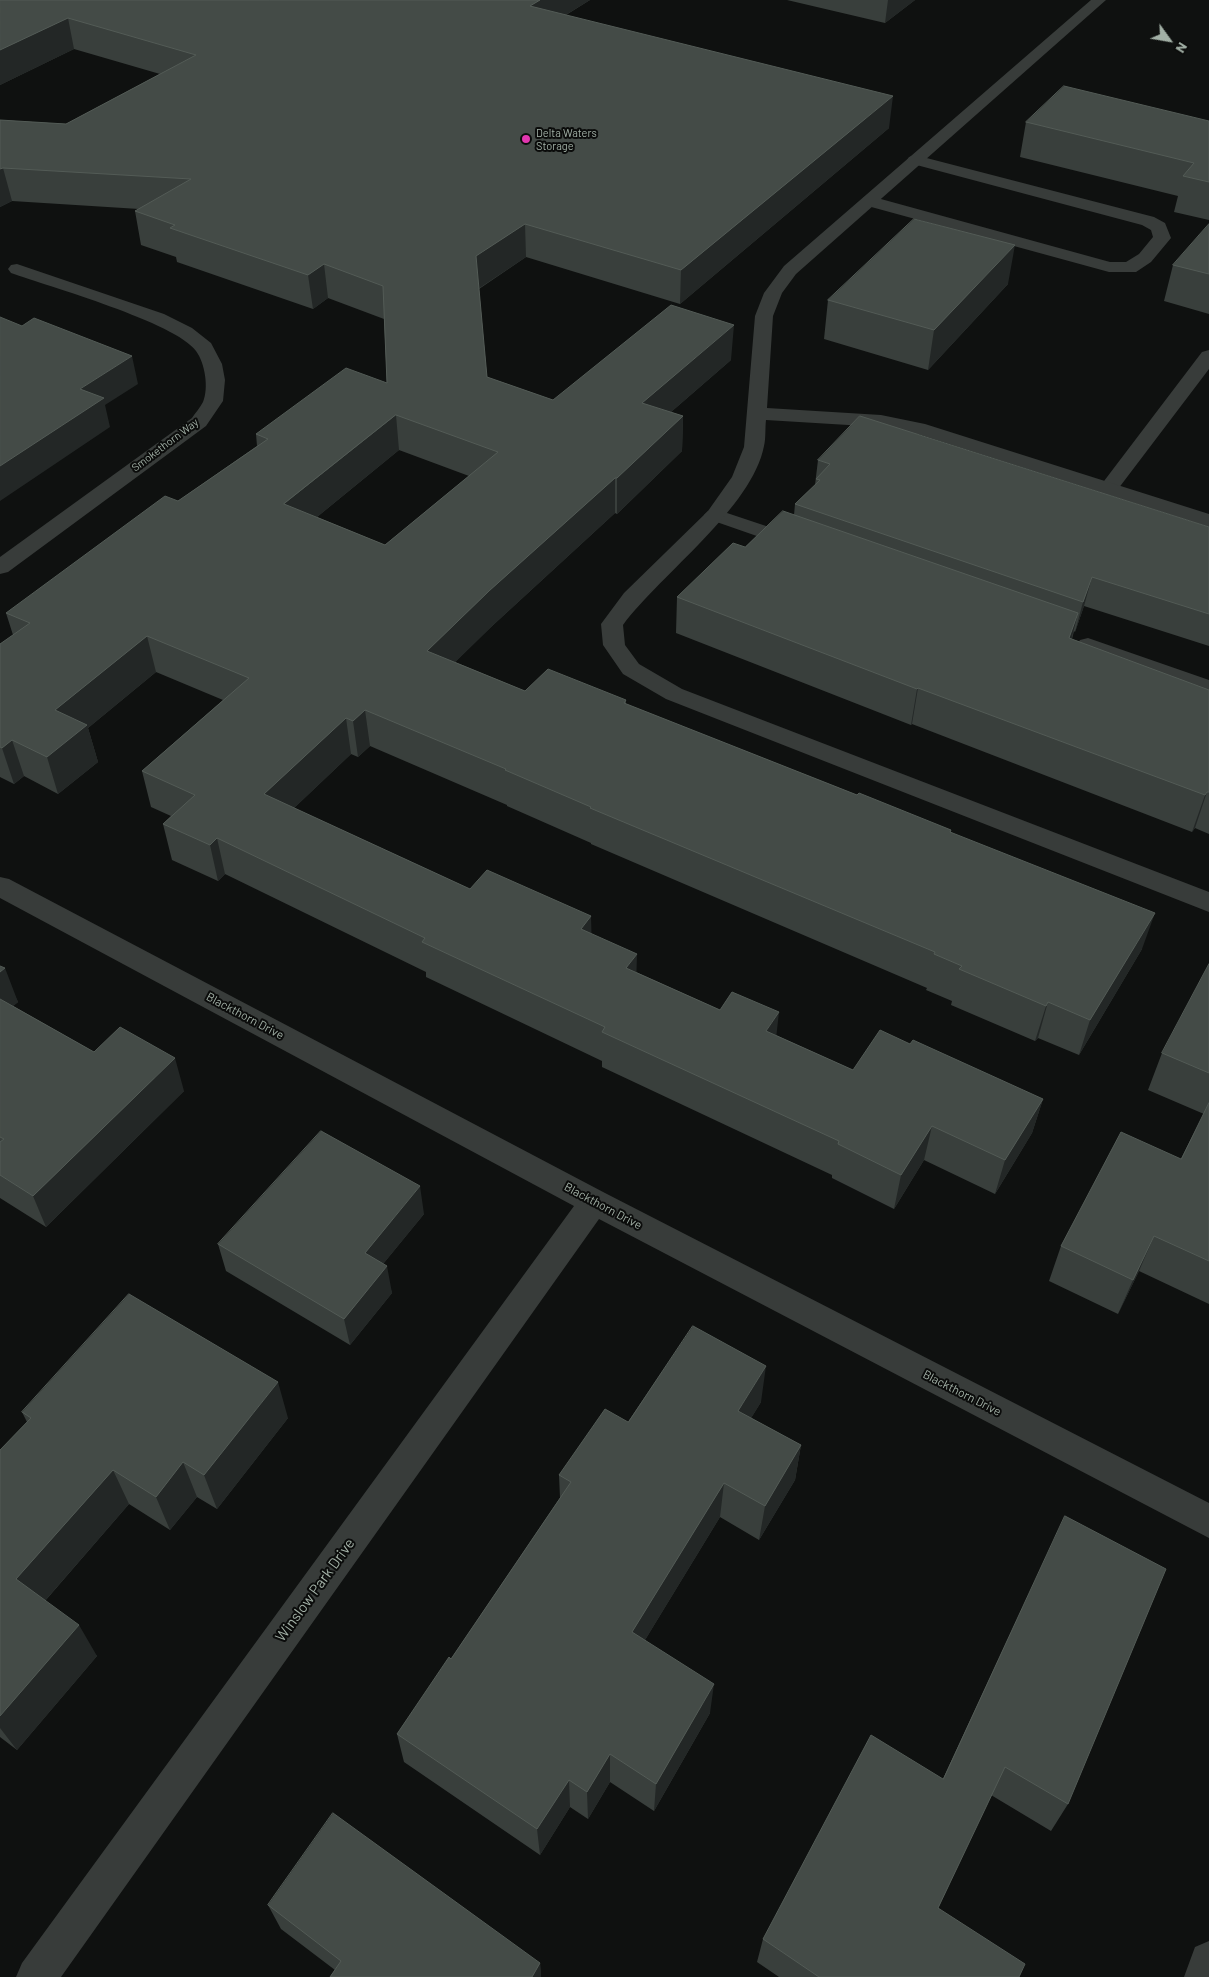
<!DOCTYPE html>
<html>
<head>
<meta charset="utf-8">
<style>
  body { margin:0 }
  #map { position:relative; width:1209px; height:1977px; overflow:hidden; background:#0f1110; font-family:Barlow,sans-serif }
  canvas { display:block }
  .north { position:absolute; left:1144px; top:15px; width:50px; height:50px; -webkit-text-stroke:4px #0b0c0b; paint-order:stroke; rotate:122deg; font-size:14px; font-weight:700; line-height:20px; text-align:center; color:#a2b0a6 }
  .north::after { content:''; display:block; margin:auto; width:18px; height:22px; background:#a2b0a6; clip-path:polygon(50% 0,100% 100%,50% 72%,0 100%) }
</style>
</head>
<body>
<div id="map">
<canvas width="1209" height="1977"></canvas>
<div class="north">N</div>
</div>
<script>
const context = document.querySelector('canvas').getContext('2d');
context.lineJoin = 'round';
function fillPath(path, color) { context.fillStyle = color; context.fill(path, 'evenodd'); }
function strokePath(path, color, width, dash) { context.strokeStyle = color; context.lineWidth = width; context.lineCap = dash ? 'butt' : 'round'; context.setLineDash(dash || []); context.stroke(path); }
function write(font, color, halo, rows, align = 'center') {
  context.font = font + ' Barlow,sans-serif'; context.lineWidth = 4; context.setLineDash([]); context.textBaseline = 'middle'; context.strokeStyle = halo; context.fillStyle = color; for (const [text, x, y, turn = 0] of rows) {
    context.save(); context.translate(x, y); context.rotate((+turn || 0) * Math.PI / 180); context.textAlign = isNaN(turn) ? turn : align; if (halo) context.strokeText(text, 0, 0); context.fillText(text, 0, 0); context.restore();
  }
}
fillPath(new Path2D(`
  M915 155 1154 217 1165 223 1171 238 1151 262 1136 272H1109L864 205 862 201 864 197 870 196 1110 262H1126L1139 254 1153 237 1151 230 1142 225 909 163 907 160 909 157Z
  M1209 350V369L1115 493 1108 495 1101 493 1098 489 1101 485 1202 352Z
  M715 509 805 539 808 544 805 549 797 550 708 519 704 515 708 511Z
  M1088 638 1209 680V696L1080 650 1077 645 1080 640Z`), '#383c3a');
fillPath(new Path2D(`
  M1091 0H1106L796 274 782 293 773 316 767 408 881 415 925 424 1209 514V527L921 435 881 427 766 420C765 428 766 438 764 446 752 508 662 573 623 625L625 645 639 664 682 689 1209 892V912L666 699 623 674 603 645 601 624 624 593 708 511 732 477 744 447 755 316 764 293 784 266Z
  M17 264 164 314 192 328 211 343 222 364 225 380 223 401 206 426 8 572 0 574V557L192 418C195 413 200 408 203 402 209 388 205 363 196 351 177 323 48 286 11 273L8 269 11 265Z
  M0 877 9 879 605 1193 1209 1503V1538L599 1219 61 1977H16L22 1963 574 1206 0 898Z
  M1209 1941V1977H1184L1195 1947Z`), '#383c3a');
fillPath(new Path2D(`
  M0 0H590L566 15 889 128 680 304 526 257 479 289 487 377 553 400 731 360 671 412 683 416 682 451 617 514 615 513 491 627 455 662 525 691 626 700V704L857 795 951 830V832L1142 949 1079 1055 1038 1038 1035 1041 951 1005 952 1001 926 990 927 988 591 844V843L507 806V805L370 746 358 757 351 754 294 808 470 889 591 916V934L636 972 853 1070 910 1044 1043 1099 1032 1133 995 1194 924 1160 894 1209 832 1178V1175L602 1067V1061L426 977V972L225 874 218 881 172 860 163 824 171 816 151 807 142 771 223 700 156 672 88 728 98 762 58 794 24 776 14 784 0 777V644L13 635 6 613 178 501 257 446 256 434 387 383 384 319 328 298 313 309 177 262 176 257 141 245 135 211 139 209 12 201 0 207V120L66 124 160 74 74 49 0 85ZM399 450 469 476 385 545 317 517Z
  M787 0H915L885 23Z
  M1209 121V220L1174 212 1178 196 1020 157 1026 122Z
  M1209 224V314L1164 301 1173 265Z
  M1008 284 928 370 824 339 828 300Z
  M818 460 1209 527V646L1084 606 1075 632 1074 631 1072 639 1209 690V834L1195 828 1192 832 912 724 911 725 676 633 677 597 745 547 794 515 795 504 815 485Z
  M1209 964V1304L1139 1271 1118 1314 1049 1281 1061 1246 1181 1159 1204 1114 1148 1090 1162 1053Z
  M0 966 18 1002 13 1006 94 1052 184 1091 46 1227 0 1198Z
  M424 1214 383 1264 392 1293 350 1345 226 1271 218 1244Z
  M761 1402 751 1418 801 1445 795 1480 759 1540 720 1517 645 1640 710 1713 654 1811 610 1782 588 1819 570 1807 540 1855 404 1762 397 1734 451 1659 560 1498 559 1475 628 1422Z
  M22 1412 288 1418 217 1509 197 1497 170 1530 129 1504 45 1601 97 1656 17 1750 0 1737V1450L27 1422Z
  M1065 1516 1068 1804 1051 1831 991 1795 938 1908 1019 1977H779L757 1962 763 1939 943 1779Z
  M268 1905 540 1963 541 1977H330L335 1970 281 1929Z`), '#393f3c');
fillPath(new Path2D(`
  M540 0H590L531 36 530 6Z
  M888 0H915L885 23Z
  M68 18 74 49 0 85V50Z
  M893 96 889 128 680 304 681 270Z
  M3 168 12 201 0 207V169Z
  M525 224 526 257 478 289 476 256Z
  M1015 245 1008 284 928 370 934 330Z
  M324 264 328 298 313 309 308 275Z
  M734 325 731 360 641 438 642 403Z
  M132 356 138 384 105 405 110 427 0 501V466L80 389Z
  M396 415 399 450 290 539 284 504Z
  M683 416 682 451 617 514V478Z
  M615 478V513L491 627 430 687 427 651 489 591Z
  M1092 577 1084 606 1075 632 1083 602Z
  M1078 613 1069 649V638Z
  M147 636 156 672 88 728 98 762 58 794 47 757 55 710Z
  M918 688 912 724 911 725 917 689Z
  M365 710 370 746 358 757 353 721Z
  M346 718 351 754 271 830 264 794Z
  M12 740 24 776 14 784 2 748Z
  M1207 792 1195 828 1192 832 1205 795Z
  M217 838 225 874 218 881 210 845Z
  M1155 913 1142 949 1079 1055 1090 1020Z
  M591 916 592 952 581 929Z
  M637 954 636 990 626 968Z
  M5 968 18 1002 0 1017V972Z
  M1048 1002 1038 1038 1035 1041 1046 1006Z
  M779 1012 775 1048 766 1031Z
  M175 1058 184 1091 46 1227 33 1196Z
  M1043 1099 1032 1133 995 1194 1005 1160Z
  M932 1126 924 1160 894 1209 901 1175Z
  M420 1186 424 1214 370 1280 365 1253Z
  M1154 1236 1139 1271 1118 1314 1133 1280Z
  M387 1266 392 1293 350 1345 344 1319Z
  M766 1366 761 1402 734 1446 738 1411Z
  M278 1382 288 1418 217 1509 204 1475Z
  M801 1445 795 1480 759 1540 765 1506Z
  M183 1462 197 1497 170 1530 156 1497Z
  M113 1470 129 1504 36 1611 16 1579Z
  M724 1483 720 1517 631 1663 632 1632Z
  M79 1625 97 1656 17 1750 0 1728V1716Z
  M714 1684 710 1713 654 1811 656 1784Z
  M610 1754V1782L588 1819 587 1792Z
  M569 1780 570 1807 540 1855 537 1829Z
  M540 1963 541 1977H532Z`), '#232726');
const building = new Path2D(`
  M0 0H540L530 6 893 96 681 270 525 224 476 256 487 377 553 400 671 305 734 325 642 403 683 416 617 478H615L489 591 427 651 525 691 548 669 626 700 624 703 857 795 859 793 951 830 950 832 1155 913 1090 1020 1048 1002 1046 1006 959 969 962 966 934 954 935 952 590 808 591 807 505 770 506 769 365 710 353 721 346 718 264 794 470 889 487 870 591 916 581 929 637 954 626 968 720 1010 732 992 779 1012 766 1031 853 1070 880 1030 910 1044 913 1040 1043 1099 1005 1160 932 1126 901 1175 838 1144 839 1141 602 1032 605 1027 422 942 425 938 217 838 210 845 163 824 195 795 142 771 249 678 147 636 55 710 87 725 47 757 12 740 2 748 0 747V644L30 623 6 613 165 496 178 501 268 439 256 434 346 368 387 383 383 286 324 264 308 275 170 228 175 225 135 211 191 179 3 168 0 169V120L66 124 196 55 68 18 0 50ZM396 415 498 452 385 545 284 504Z
  M1064 86 1209 121V182L1183 176 1194 163 1026 122Z
  M914 219 1015 245 934 330 828 300Z
  M1209 224V274L1173 265Z
  M0 317 22 326 34 318 132 356 80 389 104 398 0 466Z
  M860 416 1209 527V614L1092 577 1083 602 795 504 820 480 816 479 830 464 818 460Z
  M783 511 1078 613 1069 638 1209 690V792H1207L1205 795 918 688 917 689 677 597 733 543 745 547Z
  M1209 964V1073L1162 1053Z
  M0 966 5 968 0 972Z
  M0 999 94 1052 120 1027 175 1058 33 1196 0 1175V1142L4 1139 0 1137Z
  M1209 1103V1261L1154 1236 1133 1280 1061 1246 1121 1132 1181 1159Z
  M321 1131 420 1186 365 1253 387 1266 344 1319 218 1244Z
  M129 1294 278 1382 204 1475 183 1462 156 1497 113 1470 16 1579 79 1625 0 1716V1450L31 1418 22 1412Z
  M693 1326 766 1366 738 1411 801 1445 765 1506 724 1483 632 1632 714 1684 656 1784 610 1754 587 1792 569 1780 537 1829 397 1734 449 1657 451 1659 571 1482 559 1475 605 1409 628 1422Z
  M1065 1516 1166 1569 1068 1804 1005 1767 938 1908 1025 1964 1019 1977H819L763 1939 871 1735 943 1779Z
  M333 1813 540 1963 532 1977H330L341 1961 268 1905Z`);
fillPath(building, '#444b47');
strokePath(building, '#535b56', 1);
for (const [x, y, r, color] of [
  [526,139,5,"#e236af"]
]) { const dot = new Path2D(); dot.arc(x, y, r, 0, 2 * Math.PI); context.fillStyle = color; context.fill(dot); strokePath(dot, '#0b0c0b', 2); }
write('11px', '#a2b0a6', '#0b0c0b', [
  ["Delta Waters",536,133],
  ["Storage",536,146]
], 'left');
write('11px', '#a2b0a6', '#0b0c0b', [
  ["Smokethorn Way",165,445,-37]
]);
write('12px', '#a2b0a6', '#0b0c0b', [
  ["Blackthorn Drive",245,1016,28],
  ["Blackthorn Drive",603,1206,28],
  ["Blackthorn Drive",962,1393,27]
]);
write('15px', '#a2b0a6', '#0b0c0b', [
  ["Winslow Park Drive",315,1590,-54]
]);
</script>
</body>
</html>
